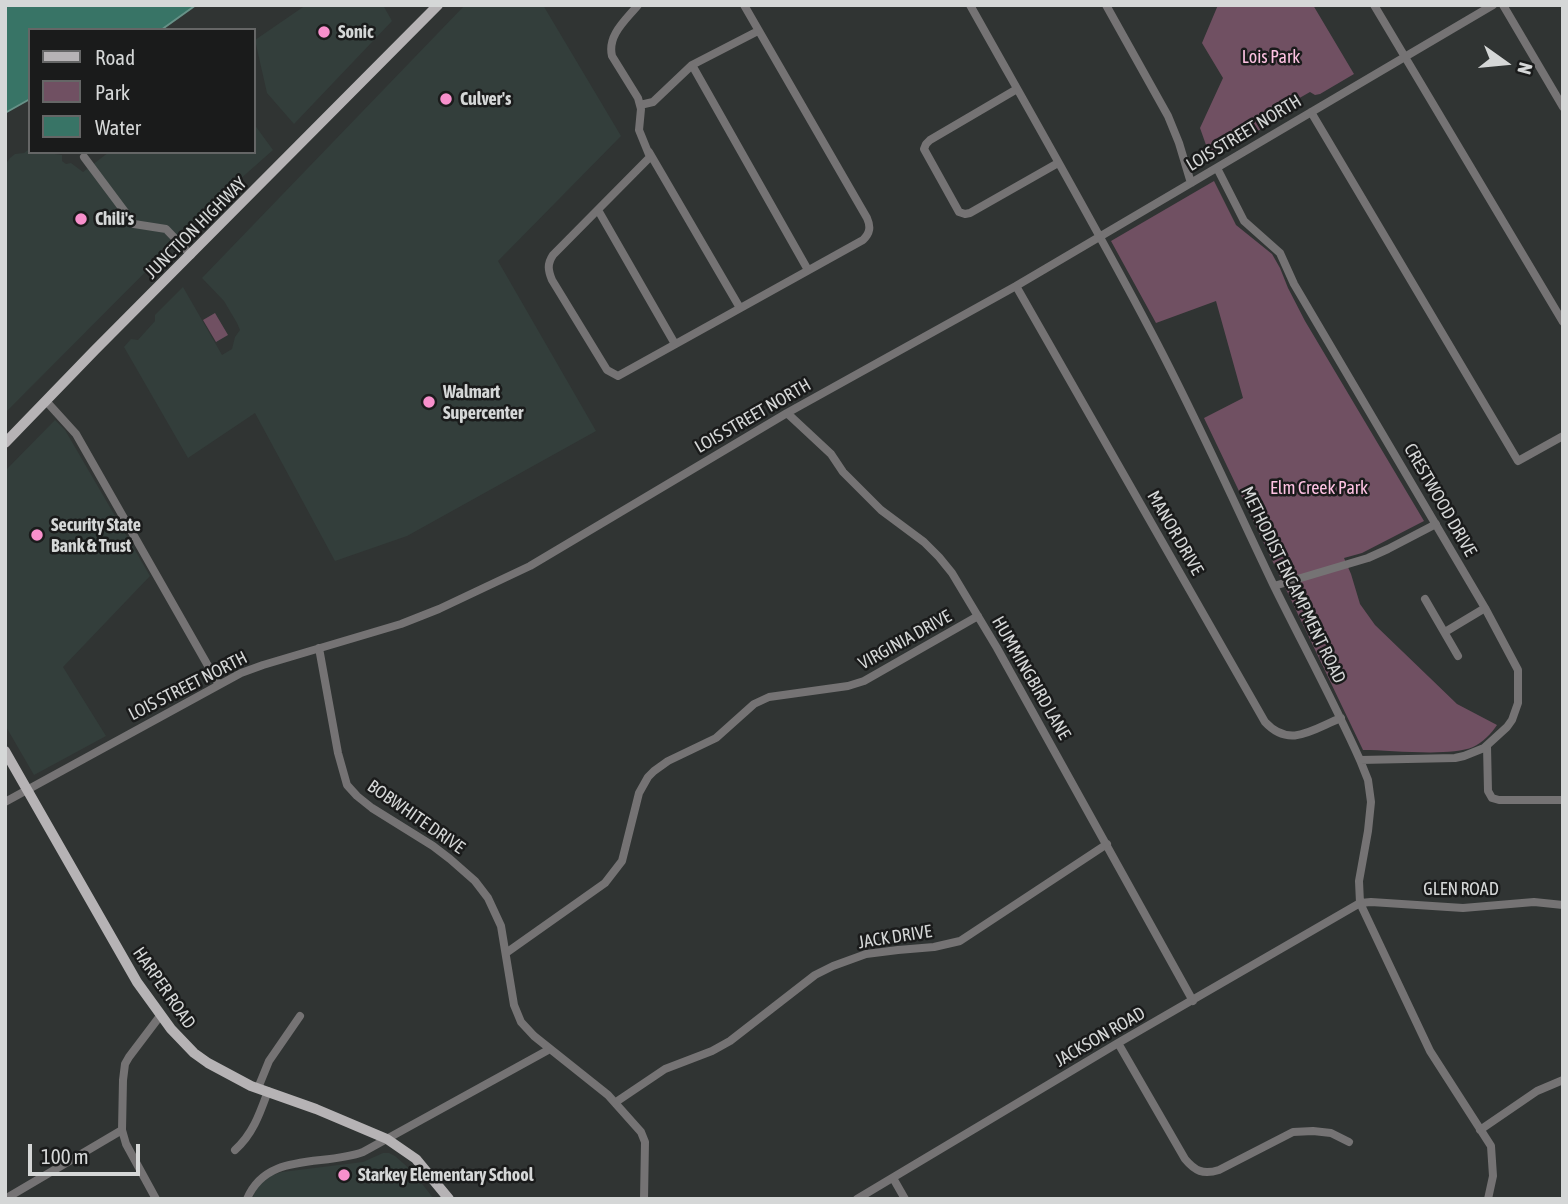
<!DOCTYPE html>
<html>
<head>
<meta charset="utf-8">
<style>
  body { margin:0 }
  #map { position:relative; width:1568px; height:1204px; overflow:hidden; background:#303433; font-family:"Asap Condensed",sans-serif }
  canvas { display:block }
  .frame { position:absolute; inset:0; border:7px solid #d5d7d7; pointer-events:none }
  .legend { position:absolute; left:28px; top:28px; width:228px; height:126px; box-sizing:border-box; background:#1a1b1b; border:2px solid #656666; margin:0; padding:9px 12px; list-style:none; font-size:21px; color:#d5d7d7 }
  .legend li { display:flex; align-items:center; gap:14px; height:35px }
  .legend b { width:35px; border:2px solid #656666 }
  .north { position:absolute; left:1470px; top:28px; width:70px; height:70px; -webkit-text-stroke:5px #1a1b1b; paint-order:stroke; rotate:105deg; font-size:19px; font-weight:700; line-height:28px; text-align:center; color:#d5d7d7 }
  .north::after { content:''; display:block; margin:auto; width:24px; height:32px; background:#d5d7d7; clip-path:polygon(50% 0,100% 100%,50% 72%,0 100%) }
  .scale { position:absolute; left:28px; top:1144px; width:112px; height:32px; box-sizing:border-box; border:4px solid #d5d7d7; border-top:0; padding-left:9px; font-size:21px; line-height:24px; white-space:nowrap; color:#d5d7d7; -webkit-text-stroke:5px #1a1b1b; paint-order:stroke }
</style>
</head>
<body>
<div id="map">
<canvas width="1568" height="1204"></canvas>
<div class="frame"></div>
<ul class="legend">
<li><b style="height:9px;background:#b6b3b5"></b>Road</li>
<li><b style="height:19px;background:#705062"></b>Park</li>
<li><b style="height:19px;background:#387466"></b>Water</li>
</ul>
<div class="north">N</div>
<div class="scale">100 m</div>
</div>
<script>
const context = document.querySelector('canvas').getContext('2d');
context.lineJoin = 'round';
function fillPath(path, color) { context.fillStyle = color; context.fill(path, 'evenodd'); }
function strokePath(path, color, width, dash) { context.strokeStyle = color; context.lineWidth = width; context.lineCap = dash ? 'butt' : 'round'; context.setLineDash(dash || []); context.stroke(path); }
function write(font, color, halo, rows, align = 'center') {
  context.font = font + ' "Asap Condensed",sans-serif'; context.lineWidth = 5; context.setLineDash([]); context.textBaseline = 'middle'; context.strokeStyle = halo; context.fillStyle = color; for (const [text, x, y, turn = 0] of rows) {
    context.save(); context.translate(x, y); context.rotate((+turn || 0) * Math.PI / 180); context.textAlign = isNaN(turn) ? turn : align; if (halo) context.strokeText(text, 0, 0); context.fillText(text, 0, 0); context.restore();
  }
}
fillPath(new Path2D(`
  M306 5H383L392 21 294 124 267 93 255 40Z
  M465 5H543L621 136 498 261 596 431 407 536 335 561 255 413 188 458 124 347 131 339 138 340 155 321V315L183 287 222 355 232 349 235 337 240 330 237 323 224 301 202 278Z
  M254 124 273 150 221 196 5 413V165L10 158 15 154 24 153 28 150 30 151V152L55 154 62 155V161L66 164 71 163 83 172 109 152H254Z
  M55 420 65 430 150 576 63 667 106 736 34 775 5 725V471Z
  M383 1153H389L395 1156 412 1171 434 1199H252L257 1187 270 1176 282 1172 363 1162Z`), '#333e3b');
fillPath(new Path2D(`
  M1218 5H1313L1354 74 1320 94 1315 95 1310 92 1296 100V106L1293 110 1211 159 1200 128 1223 78 1202 43Z
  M1214 181 1236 225 1272 254 1280 268 1288 288 1305 321 1424 521 1362 553 1344 558 1351 574 1360 604 1375 625 1457 704 1497 725C1492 733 1482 743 1473 747 1450 757 1391 750 1363 750L1204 418 1243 398 1216 301 1156 323 1111 241Z
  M215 313 228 335 216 342 203 320Z`), '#705062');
const water = new Path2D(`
  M5 5H196L161 30H30V99L5 113Z`);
fillPath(water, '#387466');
strokePath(water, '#679288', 2);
strokePath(new Path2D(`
  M638 5C626 20 607 35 612 56L638 98 641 109 639 130 650 157 553 255C547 264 548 270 552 280L607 370 618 376 863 240C870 233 871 227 867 218L744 5
  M970 5C1030 112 1091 218 1148 326 1193 410 1232 498 1273 584 1302 643 1333 700 1360 760L1368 780 1371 802 1368 831 1359 881 1360 903 1430 1051 1491 1146 1493 1176 1488 1199
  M1106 5 1168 116 1179 143 1191 183
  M1374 5 1563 322
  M1503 5 1563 107
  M692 65 808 270
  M1017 89 930 140 926 144 924 149 959 212 965 214 970 213 1058 163
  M640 105 653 102 692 65 758 31
  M1311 112 1518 461 1563 436
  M649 152 740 308
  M84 157 134 224 166 229 191 255
  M1217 168 1244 221 1280 253 1294 284 1485 608 1518 670V703L1512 720 1507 727 1484 748 1464 756 1455 758 1360 760
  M598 210 675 344
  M1016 286 1265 722C1290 749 1313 729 1341 718
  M46 401 76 434 219 685
  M787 413 831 454 843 472 881 510 924 542 939 557 952 573 997 648 1193 1001
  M1274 586 1368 558 1388 549 1436 524
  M1425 599 1458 656
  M1445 632 1485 608
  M319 648 338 753 347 785 357 796 372 808 433 846 450 859 475 881 488 898 501 926 514 1005 521 1022 534 1036 608 1095 641 1132 645 1142 644 1199
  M1487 746 1488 791 1492 798 1499 800H1563
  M5 802 219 685 241 673 263 665 401 624 439 609 530 566 787 413 1016 286 1493 5
  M506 953 605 883 622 861 639 793 648 777 654 771 668 761 716 738 754 704 769 697 848 686 864 681 978 616
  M1118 1043 1185 1159C1195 1171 1203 1175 1219 1170L1293 1132 1313 1131 1331 1133 1349 1142
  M258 1088 269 1061 300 1016
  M616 1102 665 1069 712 1051 730 1041 815 975 833 966 866 954 898 950 934 947 960 941 1107 844
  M1480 1130 1537 1091 1563 1080
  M235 1150C253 1134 260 1113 268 1091
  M893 1178 905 1199
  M5 1199 122 1130
  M156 1199 126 1144 122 1130 123 1080 125 1064 129 1057 160 1016
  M247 1199C267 1151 323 1167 363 1152L550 1049
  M857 1199 1118 1043 1360 903 1371 902 1463 908 1534 902 1563 905`), '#757374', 8);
strokePath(new Path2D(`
  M5 443 95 350 438 5
  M5 751 137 982 171 1029 194 1053 208 1063 251 1086 316 1109 387 1139 416 1159 449 1199`), '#b6b3b5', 10);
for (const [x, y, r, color] of [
  [324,32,7,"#f890cc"],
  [446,99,7,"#f890cc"],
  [81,219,7,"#f890cc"],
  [429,402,7,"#f890cc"],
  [37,535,7,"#f890cc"],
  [344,1175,7,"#f890cc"]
]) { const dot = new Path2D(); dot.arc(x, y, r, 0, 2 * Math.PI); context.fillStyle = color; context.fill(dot); strokePath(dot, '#1a1b1b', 2.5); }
write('bold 18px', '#d5d7d7', '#1a1b1b', [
  ["Sonic",338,32],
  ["Culver's",460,99],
  ["Chili's",95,219],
  ["Walmart",443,392],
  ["Supercenter",443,413],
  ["Security State",51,525],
  ["Bank & Trust",51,546],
  ["Starkey Elementary School",358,1175]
], 'left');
write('18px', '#fdc2e2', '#1a1b1b', [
  ["Lois Park",1271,57],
  ["Elm Creek Park",1319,488]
]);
write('18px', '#d5d7d7', '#1a1b1b', [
  ["LOIS STREET NORTH",1244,133,-31],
  ["JUNCTION HIGHWAY",196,228,-45],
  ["LOIS STREET NORTH",753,416,-30],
  ["CRESTWOOD DRIVE",1440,500,60],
  ["MANOR DRIVE",1175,533,60],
  ["METHODIST ENCAMPMENT ROAD",1293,585,64],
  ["VIRGINIA DRIVE",905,640,-29],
  ["HUMMINGBIRD LANE",1031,678,60],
  ["LOIS STREET NORTH",188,686,-27],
  ["BOBWHITE DRIVE",416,817,35],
  ["GLEN ROAD",1461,889],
  ["JACK DRIVE",895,937,-9],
  ["HARPER ROAD",164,988,55],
  ["JACKSON ROAD",1100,1037,-30]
]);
</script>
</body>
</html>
